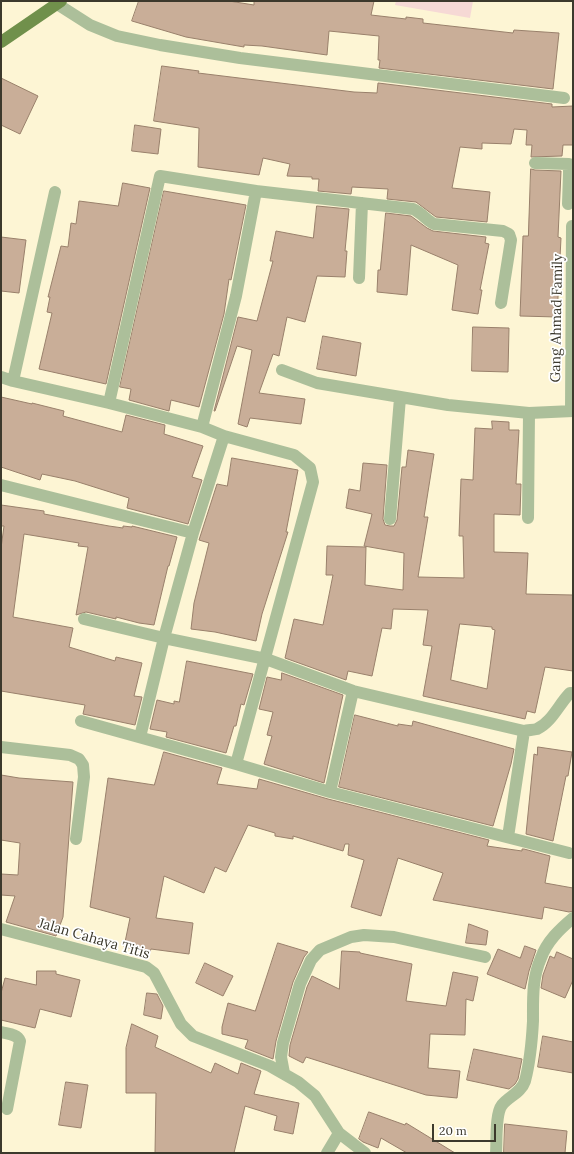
<!DOCTYPE html>
<html>
<head>
<meta charset="utf-8">
<style>
  body { margin:0 }
  #map { position:relative; width:574px; height:1154px; overflow:hidden; background:#fdf5d4; font-family:Lora,serif }
  canvas { display:block }
  .frame { position:absolute; inset:0; border:2px solid #3c392c; pointer-events:none }
  .scale { position:absolute; left:432px; top:1124px; width:64px; height:18px; box-sizing:border-box; border:2px solid #3c392c; border-top:0; padding-left:5px; font-size:12px; line-height:14px; white-space:nowrap; color:#3c392c; -webkit-text-stroke:3px #fff; paint-order:stroke }
</style>
</head>
<body>
<div id="map">
<canvas width="574" height="1154"></canvas>
<div class="frame"></div>
<div class="scale">20 m</div>
</div>
<script>
const context = document.querySelector('canvas').getContext('2d');
context.lineJoin = 'round';
function fillPath(path, color) { context.fillStyle = color; context.fill(path, 'evenodd'); }
function strokePath(path, color, width, dash) { context.strokeStyle = color; context.lineWidth = width; context.lineCap = dash ? 'butt' : 'round'; context.setLineDash(dash || []); context.stroke(path); }
function write(font, color, halo, rows, align = 'center') {
  context.font = font + ' Lora,serif'; context.lineWidth = 3.5; context.setLineDash([]); context.textBaseline = 'middle'; context.strokeStyle = halo; context.fillStyle = color; for (const [text, x, y, turn = 0] of rows) {
    context.save(); context.translate(x, y); context.rotate((+turn || 0) * Math.PI / 180); context.textAlign = isNaN(turn) ? turn : align; if (halo) context.strokeText(text, 0, 0); context.fillText(text, 0, 0); context.restore();
  }
}
fillPath(new Path2D(`
  M396 1H473L470 18 395 5Z`), '#f6d9d5');
const building = new Path2D(`
  M139 1H229L254 5V1H374L371 15 406 19V17L423 19V23L513 33 514 30 559 33 553 89 379 68 380 60H378L379 36 329 31 327 55 262 46 244 45V47L186 37 132 21Z
  M162 66 199 71 198 73 354 92 377 93 378 83 552 104V107L573 106V145H563L562 156 531 157 532 145H526L527 130 514 129 511 144 482 143V149L460 147 452 188 490 192 487 222 436 217 416 202 387 199 388 189 352 187 351 194 318 191 319 179H312V177L287 176 290 164 263 158 259 175 198 167 199 128 154 121Z
  M1 78 38 96 20 134 1 125Z
  M135 125 161 129 158 154 132 151Z
  M531 169 535 170 561 171 558 237 561 238 557 317 520 316 523 236H528Z
  M123 183 150 188 106 384 39 369 52 313 47 312 50 297H48L61 246 68 247 71 223 76 224 79 201 118 206Z
  M164 191 246 205 231 280 229 279 224 314 199 407 171 400 169 411 129 400 131 389 120 387Z
  M317 206 349 209 345 251H347L345 277 317 276 305 322 287 317 279 356 273 354 259 393 305 399 301 424 250 418 247 427 238 424 252 350 237 346 215 411H214L238 317 257 321 273 261H270L276 231 313 238Z
  M386 213 411 216 427 228 433 231 486 237 485 243 489 244 480 290H482L478 314 452 310 458 265 411 245 407 295 377 292 378 270H380Z
  M1 237 26 240 19 293 1 291Z
  M473 327 509 328 508 372 472 371Z
  M323 336 361 343 356 376 317 369Z
  M1 397 32 404V403L64 411 63 416 122 432 126 415 165 425 164 434 203 446 192 477 202 480 188 524 127 508 129 498 75 481 42 474 40 480 1 467Z
  M492 421 509 422V430H519L516 484H521L520 515 494 514V552L528 553 526 594 573 595V671L545 667 535 713 527 711 525 719 423 696 432 646 423 645 428 610 393 609 391 629 382 628 372 676 348 671 346 680 285 658 294 619 323 625 333 575H326L327 546 366 547 365 585 403 590 404 553 364 546 372 514 346 508 349 489 360 491 363 463 387 465 383 519 385 525 390 526H394L397 520 402 467H406L408 450 434 454 424 517H428L418 577 464 578 463 536H459L461 479 473 480 475 428 492 429ZM460 624 492 627V629L495 630 487 689 451 680Z
  M232 458 298 470 286 532H288L262 614 256 641 215 632 191 629 194 603 209 543 199 540 217 484 227 486Z
  M1 505 44 511V514L109 526 123 528V526L132 527V526L177 537 169 566H168L154 625 139 623 116 617V619L86 612 76 615 88 547 78 546 79 543 24 534 13 617 73 628 69 647 115 661 116 657 142 663 134 696 142 697 135 725 83 714 85 705 1 691V548L4 526H1Z
  M187 661 253 674 244 705 241 704 236 726H234L226 753 166 737 167 732 150 729 157 700 174 704V701L179 702Z
  M282 673 343 695 324 783 264 764 272 736 267 735 273 712 259 709 267 677 281 680Z
  M355 715 398 726V724L412 726 413 721 514 749 511 764 493 826 339 787Z
  M538 747 572 752 568 776H566L553 841 526 834 534 754 537 755Z
  M164 752 222 768 217 784 257 789 259 779 328 799 489 840 487 846 522 851V849H524L550 856 545 883 573 888V911L569 912 544 907 542 919 433 900 443 873 398 858 381 916 351 907 364 860 348 855 349 844H345L343 851 293 836V839L275 836V833L248 825 226 872 215 867 204 893 164 876 156 918 193 923 189 954 151 949 150 952 124 947 130 918 90 907 108 778 154 785Z
  M1 775 19 778 73 782 63 917 56 936 6 922 15 896 1 895V874L18 875 20 843 1 840Z
  M469 924 488 931 486 945 466 943Z
  M278 943 308 952 304 957 293 982 276 1041 273 1059 245 1048 248 1040 222 1034V1027L228 1003 255 1011Z
  M525 946 536 950 529 971 525 989 487 974 498 949 520 958Z
  M342 951 360 952V953L412 964 406 1001 446 1006 453 972 478 977 473 1001 466 999 465 1035 430 1034 428 1068 460 1071 457 1098 426 1095 306 1057 303 1063 289 1056 290 1045 307 987 312 976 339 989Z
  M557 952 573 959V980L565 998 541 988 543 975 550 956 554 958Z
  M205 963 233 976 223 996 196 983Z
  M37 971H56V974L80 980 71 1017 40 1009 35 1028 1 1020V993L5 978 36 985Z
  M147 993 157 994 163 1006 161 1019 144 1015Z
  M132 1024 158 1036 155 1047 211 1073 215 1063 238 1074 241 1063 261 1071 254 1094 299 1103 293 1134 274 1130 277 1116 245 1106 234 1153H155L156 1093H126V1048Z
  M543 1036 573 1042V1073L538 1067Z
  M474 1049 522 1059 518 1079 515 1084 509 1089 467 1080Z
  M66 1082 88 1085 81 1128 59 1125Z
  M369 1112 405 1125 406 1123 455 1153H407L381 1138 378 1148 363 1142 359 1139Z
  M505 1124 567 1131 565 1153H504Z`);
fillPath(building, '#c9ae98');
strokePath(building, '#99806b', 1);
strokePath(new Path2D(`
  M57 4 90 25 117 36 160 45 240 58 564 98
  M535 163 569 164V173
  M568 204 569 173H573
  M359 278 362 203
  M282 370 317 383 448 405 529 413 573 411
  M1 377 13 381 109 403 202 427 224 436 294 455 310 468 313 482 236 764
  M13 381 55 192
  M109 403 160 176 256 191 413 209C422 213 426 220 434 224L503 231 509 234 511 240 501 303
  M571 410 572 226
  M202 427 236 296 256 191
  M1 485 193 533
  M528 518 529 413
  M390 519 400 398
  M84 619 164 638 266 659 353 691 524 731C528 730 533 730 537 729 552 722 559 704 570 693H573
  M81 721 236 764 330 792 569 853
  M140 737 164 638 193 533 224 436
  M1 747 70 755 79 759 83 765 84 777 76 839
  M330 792 353 691
  M508 837 524 731
  M1 929 146 967 154 973 181 1024 193 1036 270 1066 298 1082 315 1096 339 1133 365 1153
  M1 1032C8 1034 17 1034 20 1041L7 1109
  M284 1073 281 1057 283 1043 300 984 311 960 320 950 351 937 364 935 394 937 485 957
  M327 1153 339 1133
  M496 1153C497 1141 495 1114 502 1105 509 1096 521 1093 525 1081 530 1062 532 1040 533 1021 533 999 532 978 541 958 547 941 560 929 573 918`), '#acbf9a', 12);
strokePath(new Path2D(`
  M1 42 61 1`), '#70904b', 12);
write('14px', '#3c392c', '#fff', [
  ["Gang Ahmad Family",557,318,-89],
  ["Jalan Cahaya Titis",94,939,16]
]);
</script>
</body>
</html>
